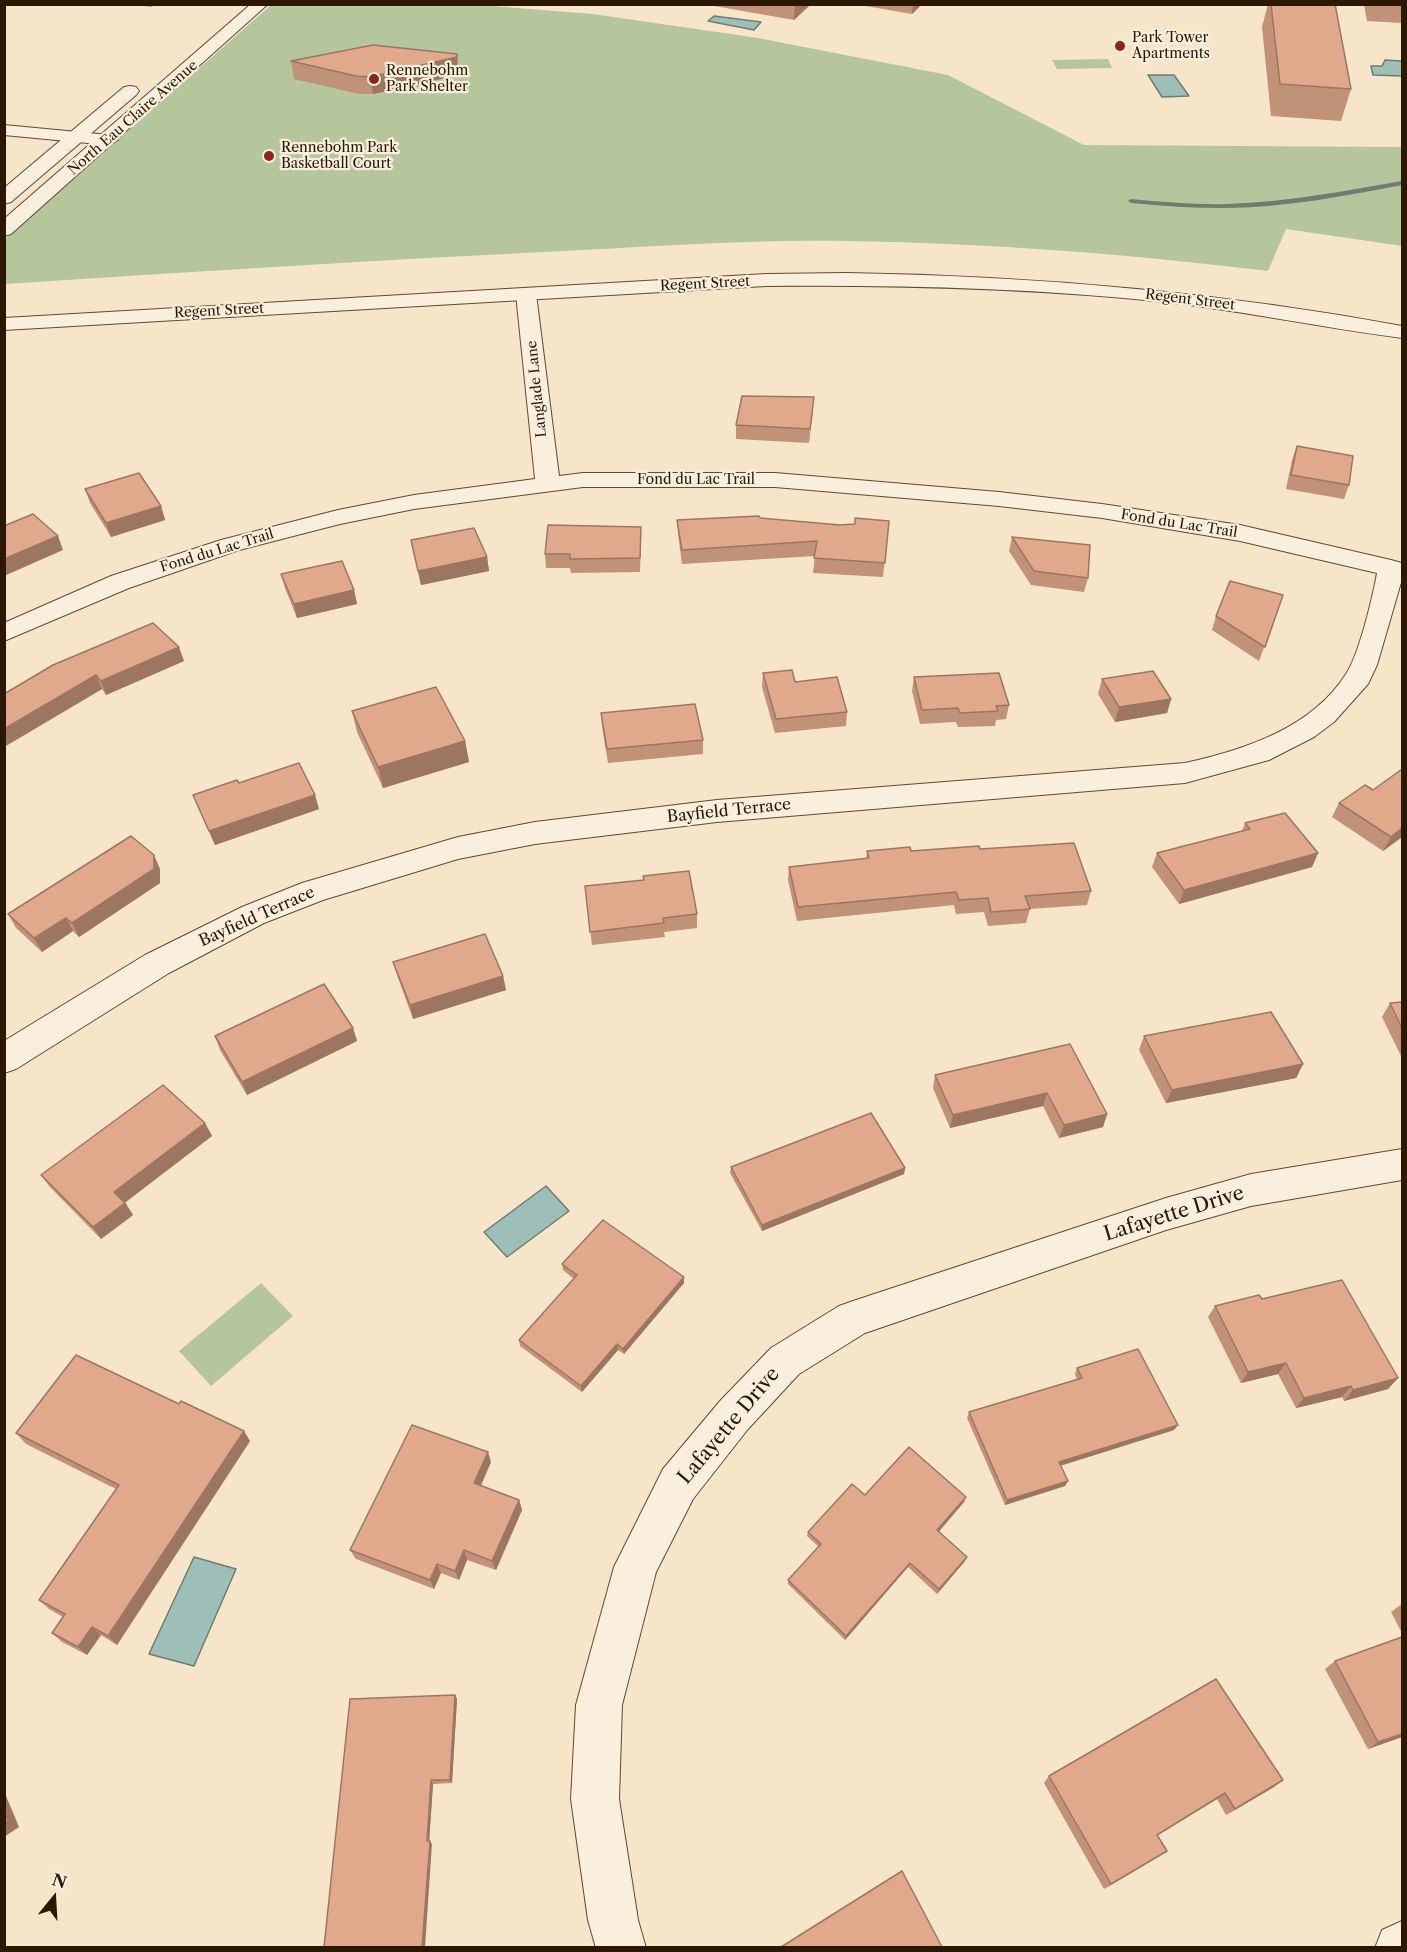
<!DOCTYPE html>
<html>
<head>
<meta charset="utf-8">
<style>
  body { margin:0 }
  #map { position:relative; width:1407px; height:1952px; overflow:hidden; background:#f7e5ca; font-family:"Libre Caslon Text",serif }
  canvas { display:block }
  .frame { position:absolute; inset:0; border:6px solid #2b1702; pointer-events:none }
  .north { position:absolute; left:24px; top:1868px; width:60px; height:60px; -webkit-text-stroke:4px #faeedd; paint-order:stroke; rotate:18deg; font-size:16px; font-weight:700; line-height:24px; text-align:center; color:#2b1702 }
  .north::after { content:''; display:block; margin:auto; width:21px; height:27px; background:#2b1702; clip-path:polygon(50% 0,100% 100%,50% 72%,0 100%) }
</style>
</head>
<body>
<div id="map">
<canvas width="1407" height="1952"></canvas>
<div class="frame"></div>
<div class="north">N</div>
</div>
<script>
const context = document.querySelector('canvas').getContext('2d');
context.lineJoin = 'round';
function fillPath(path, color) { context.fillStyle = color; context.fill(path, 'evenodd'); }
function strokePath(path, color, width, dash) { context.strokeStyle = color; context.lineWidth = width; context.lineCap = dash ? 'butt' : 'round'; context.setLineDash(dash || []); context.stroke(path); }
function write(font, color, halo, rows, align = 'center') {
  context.font = font + ' "Libre Caslon Text",serif'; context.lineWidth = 4.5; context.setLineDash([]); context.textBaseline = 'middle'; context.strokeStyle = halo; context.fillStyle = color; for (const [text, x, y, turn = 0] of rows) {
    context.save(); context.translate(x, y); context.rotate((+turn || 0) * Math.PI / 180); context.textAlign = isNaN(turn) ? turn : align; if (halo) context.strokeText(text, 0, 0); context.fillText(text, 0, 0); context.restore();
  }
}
fillPath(new Path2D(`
  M271 5H479L593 14 758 38 948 75 1084 145 1402 147V246L1286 229 1268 271C1128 254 990 243 849 241 748 239 645 247 544 252 364 261 184 272 5 284L4 240Z
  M1108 59 1112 68 1057 69 1052 60Z
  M261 1283 293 1316 211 1386 179 1351Z`), '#b6c69c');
const water = new Path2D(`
  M714 16 761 22 754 30 708 21Z
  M1385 60 1402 61V76L1373 75 1371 66H1382Z
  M1148 75H1174L1189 96 1162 97Z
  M546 1186 569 1211 507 1257 484 1232Z
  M194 1557 236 1569 194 1666 149 1654Z`);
fillPath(water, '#9dbfb7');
strokePath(water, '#6f7c6f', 1.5);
fillPath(new Path2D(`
  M1402 181V185C1344 196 1284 208 1223 208 1193 208 1162 206 1131 203L1128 201 1131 199C1163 202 1196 205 1228 204 1287 202 1344 191 1402 181Z`), '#6f7c6f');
const minor = new Path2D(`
  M4 125 109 135 118 140 109 145 4 135Z
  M526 288 533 290 536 294 559 476 583 473H775L999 492 1102 504 1240 525 1391 560 1402 563V579L1377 665 1368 684 1334 722 1314 737 1269 760 1185 783 717 822 535 844 458 859 323 900 264 923 169 973 16 1069 4 1073V1041L145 955 242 907 302 883 458 837 535 822 717 800 1185 763C1244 750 1312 728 1346 674 1359 655 1373 596 1377 573L1240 541 1102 518 999 506 775 487H583L414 509 340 524 239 550 129 588 4 641V623L111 576 221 540 338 510 414 495 535 479 516 294 519 290Z
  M1402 1149V1180L1251 1206 1166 1230 865 1333 799 1374 748 1429 693 1499 656 1572 622 1705 619 1799 638 1920 646 1948H596L588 1920 571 1799 576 1705 614 1567 663 1469 720 1401 771 1348 839 1306 853 1301 1166 1198 1251 1174Z
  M1402 1921V1948H1375L1382 1930Z`);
const tertiary = new Path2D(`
  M251 4H268L11 234 4 236V219Z
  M130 86 136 87 139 91 136 95 11 202 4 204V188L124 87Z
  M846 273C1034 276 1218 292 1402 326V338C1323 328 1245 311 1165 302 1032 288 899 285 766 286L4 330V318L766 274Z`);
strokePath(minor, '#5e4a34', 2);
strokePath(tertiary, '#5e4a34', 2);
fillPath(minor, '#faeedd');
fillPath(tertiary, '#faeedd');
fillPath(new Path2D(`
  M129 4H156L151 7Z
  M703 4H811L794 20Z
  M854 4H922L912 14Z
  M1268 4H1335L1351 89 1341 121 1271 116 1262 27Z
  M1364 4H1402V23L1367 21Z
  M291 61 459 75 373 94H359L294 79Z
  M813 411 809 443 736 439V425Z
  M1297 446 1349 485 1344 499 1286 489 1292 460Z
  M85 489 161 506 165 520 111 537 90 503Z
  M760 518 840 525 889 521 883 577 813 573 815 556 682 564 678 534 677 520Z
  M1012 537 1088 578 1084 592 1031 585 1009 551Z
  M411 540 487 557 489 571 421 585Z
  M641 541 640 572 571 573 570 568H546L545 554Z
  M281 574 354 590 357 604 297 618 285 588Z
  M1283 595 1259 661 1212 630 1216 616Z
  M184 661 106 695 102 689 4 747V694L53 665Z
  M763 673 795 682 847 712 846 726 775 733 762 687Z
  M914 677 1009 705 1006 719 996 720 995 726 958 727 956 722 920 724 912 691Z
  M1102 679 1171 699 1167 713 1115 722 1098 694Z
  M352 711 465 741 469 762 383 788 357 732Z
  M601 713 703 740V754L608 763 602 727Z
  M1402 769V837L1383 851 1332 817 1339 803 1373 790Z
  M239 783 319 809 215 845 193 795Z
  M1245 823 1318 853 1312 867 1179 904 1152 867 1157 853 1242 831Z
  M980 849 1091 891 1087 905 1030 909 1026 923 988 926 984 912 956 914 954 905 797 921 788 880 789 867 866 859 867 851Z
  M160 869V883L79 937 73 931 42 952 16 928 8 914Z
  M585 886 697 914V928L664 932 665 937 592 945Z
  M393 962 503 976 506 990 413 1019 397 975Z
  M1402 1002V1058L1382 1017 1390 1003Z
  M353 1028 357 1041 247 1095 220 1050 215 1036Z
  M1144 1036 1303 1064 1296 1078 1166 1103 1139 1050Z
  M1070 1044 1107 1114 1103 1127 1059 1138 1043 1106 950 1128 933 1088 935 1075Z
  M205 1123 212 1136 125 1202 133 1215 101 1239 50 1187 41 1175Z
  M731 1167 905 1168 904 1174 762 1231 730 1173Z
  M562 1264 684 1283 624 1354 618 1350 582 1392 520 1346 519 1340 574 1279 563 1270Z
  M1262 1299 1398 1378 1388 1389 1344 1401 1342 1397 1296 1408 1278 1374 1241 1383 1208 1317 1215 1306Z
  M1077 1368 1174 1430 1060 1466 1068 1481 1065 1486 1005 1505 967 1418 969 1412 1077 1379 1075 1374Z
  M16 1433 250 1441 117 1645 101 1635 87 1655 62 1642 52 1633 63 1617 49 1609 39 1600 116 1489 26 1444Z
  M491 1462 481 1486 519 1500 522 1510 496 1570 467 1560 459 1580 441 1573 434 1589 356 1559 350 1550Z
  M865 1495 964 1502 939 1531 965 1561 937 1594 908 1567 845 1640 788 1584V1580L819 1547 807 1536 808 1532Z
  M1402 1604V1633L1391 1612Z
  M1402 1637V1737L1368 1749 1325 1669 1335 1661Z
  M455 1695 457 1699 452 1783 433 1784 429 1841 432 1844 324 1947Z
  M1049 1776 1274 1787 1226 1815 1217 1799 1157 1835 1159 1856 1104 1889 1044 1783Z`), '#c19178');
fillPath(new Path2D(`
  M795 4H811L794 20Z
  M913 4H922L912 14Z
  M457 54 459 75 373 94 370 77Z
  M161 506 165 520 111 537 106 523Z
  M58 536 63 550 4 576V559Z
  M487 557 489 571 421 585 418 571Z
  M354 590 357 604 297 618 294 604Z
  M179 647 184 661 106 695 101 681Z
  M96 675 102 689 4 747V729Z
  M1171 699 1167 713 1115 722 1119 707Z
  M465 741 469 762 383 788 378 767Z
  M315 795 319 809 215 845 209 831Z
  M1402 828V837L1383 851 1391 837Z
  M1318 853 1312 867 1179 904 1184 890Z
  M154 855 160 869V883L79 937 72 923Z
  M66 918 73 931 42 952 34 938Z
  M503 976 506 990 413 1019 410 1005Z
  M353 1028 357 1041 247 1095 242 1082Z
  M1303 1064 1296 1078 1166 1103 1172 1090Z
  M1047 1093 1043 1106 950 1128 953 1115Z
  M1107 1114 1103 1127 1059 1138 1064 1125Z
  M205 1123 212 1136 122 1205 114 1192Z
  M905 1168 904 1174 762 1231V1225Z
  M125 1203 133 1215 101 1239 93 1227Z
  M684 1277V1283L624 1354 623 1349Z
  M617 1344 618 1350 582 1392 581 1386Z
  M1286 1363 1278 1374 1241 1383 1248 1372Z
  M1398 1378 1388 1389 1344 1401 1353 1390Z
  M1351 1386 1342 1397 1296 1408 1304 1398Z
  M1178 1425 1174 1430 1056 1467 1059 1462Z
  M244 1431 250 1441 117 1645 108 1636Z
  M488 1452 491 1462 477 1493 474 1483Z
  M1068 1481 1065 1486 1005 1505 1007 1500Z
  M966 1497 964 1502 936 1535 937 1530Z
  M519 1500 522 1510 496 1570 492 1561Z
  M464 1550 467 1560 459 1580 455 1571Z
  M967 1557 965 1561 937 1594 939 1589Z
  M910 1563 908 1567 845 1640 846 1636Z
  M437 1564 441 1573 434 1589 430 1580Z
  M92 1627 101 1635 87 1655 78 1647Z
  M455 1695 457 1699 452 1783 450 1780Z
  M1402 1734V1737L1368 1749 1378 1742Z
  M431 1780 433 1784 429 1844 427 1841Z
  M1283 1780 1274 1787 1226 1815 1235 1809Z
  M4 1791 19 1827 4 1837Z
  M1225 1793 1217 1799 1149 1840 1157 1835Z
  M430 1841 432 1844 425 1947H422Z
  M1167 1851 1159 1856 1104 1889 1111 1884Z`), '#9d7662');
const building = new Path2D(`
  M1271 4H1335L1351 89 1280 84Z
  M373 45 457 54V57L370 77 356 76 291 61Z
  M742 396 814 397 810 429 736 425Z
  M1297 446 1353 456 1349 485 1291 475Z
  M139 473 161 506 106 523 85 489Z
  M33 514 58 536 4 559V526Z
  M759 516 760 518 840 525 855 524V518L889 521 885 563 814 558 817 541 682 550 677 520Z
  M548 525 641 527 640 558 570 559V554H545Z
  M474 528 487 557 418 571 411 540Z
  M1012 537 1090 545 1088 578 1034 571Z
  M342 561 354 590 294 604 281 574Z
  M1230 581 1283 595 1265 647 1216 616Z
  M153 623 179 647 101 681 96 675 4 729V694L53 665Z
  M792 670 795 682 837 677 847 712 776 719 763 673Z
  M1153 671 1171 699 1119 707 1102 679Z
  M999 673 1009 705 996 706 998 711 960 713 958 708 922 710 914 677Z
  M436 687 465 741 378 767 352 711Z
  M695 704 703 740 607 749 601 713Z
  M299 763 315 795 209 831 193 795 237 780 239 783Z
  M1402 769V828L1391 837 1339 803 1365 785 1373 790Z
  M1285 813 1318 853 1184 890 1157 853 1250 829 1245 823Z
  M131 836 154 855V869L72 923 66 918 34 938 8 914Z
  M1074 843 1091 891 1025 896 1030 909 991 912 988 898 959 900 956 892 798 907 789 867 869 858 867 851 910 847 911 851 979 846 980 849Z
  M689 871 697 914 663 918 664 923 590 932 585 886 644 880 643 876Z
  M485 934 503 976 410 1005 393 962Z
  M324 984 353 1028 242 1082 215 1036Z
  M1402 1002V1028L1390 1003Z
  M1271 1012 1303 1064 1172 1090 1144 1036Z
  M1070 1044 1107 1114 1064 1125 1047 1093 953 1115 935 1075Z
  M163 1085 205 1123 114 1192 125 1203 93 1227 41 1175Z
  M871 1113 905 1168 762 1225 731 1167Z
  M603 1220 684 1277 623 1349 617 1344 581 1386 519 1340 577 1275 562 1264Z
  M1342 1280 1398 1378 1353 1390 1351 1386 1304 1398 1286 1363 1248 1372 1215 1306 1259 1295 1262 1299Z
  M1138 1349 1178 1425 1059 1462 1068 1481 1007 1500 969 1412 1082 1378 1077 1368Z
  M76 1355 179 1404 181 1401 244 1431 108 1636 92 1627 78 1647 52 1633 65 1614 39 1600 119 1485 16 1433Z
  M412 1425 488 1452 474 1483 519 1500 492 1561 464 1550 455 1571 437 1564 430 1580 350 1550Z
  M909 1447 966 1497 937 1530 967 1557 939 1589 910 1563 846 1636 788 1580 821 1544 808 1532 852 1484 865 1495Z
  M1402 1637V1734L1378 1742 1335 1661Z
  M1216 1679 1283 1780 1235 1809 1225 1793 1157 1835 1167 1851 1111 1884 1049 1776Z
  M455 1695 450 1780H431L427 1841H430L422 1947H324L350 1699Z
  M4 1813 8 1821 4 1823Z
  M902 1871 942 1947H781Z`);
fillPath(building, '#e0a98c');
strokePath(building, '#9d7662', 1.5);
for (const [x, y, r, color] of [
  [1120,46,6,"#8f2418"],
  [374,79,6,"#8f2418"],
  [269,156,6,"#8f2418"]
]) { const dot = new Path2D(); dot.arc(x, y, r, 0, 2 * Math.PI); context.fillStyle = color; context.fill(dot); strokePath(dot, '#faeedd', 2); }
write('14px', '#2b1702', '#faeedd', [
  ["Park Tower",1132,38],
  ["Apartments",1132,54],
  ["Rennebohm",386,71],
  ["Park Shelter",386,87],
  ["Rennebohm Park",281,148],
  ["Basketball Court",281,164]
], 'left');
write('14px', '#2b1702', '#faeedd', [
  ["North Eau Claire Avenue",133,118,-41],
  ["Regent Street",705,284,-3],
  ["Regent Street",1190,300,7],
  ["Regent Street",219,311,-3],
  ["Langlade Lane",537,389,-96],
  ["Fond du Lac Trail",696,480],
  ["Fond du Lac Trail",1179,524,9],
  ["Fond du Lac Trail",217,551,-17]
]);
write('16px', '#2b1702', '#faeedd', [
  ["Bayfield Terrace",729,811,-6],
  ["Bayfield Terrace",257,917,-24]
]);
write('20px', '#2b1702', '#faeedd', [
  ["Lafayette Drive",1174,1214,-17],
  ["Lafayette Drive",729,1426,-50]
]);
</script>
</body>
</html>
